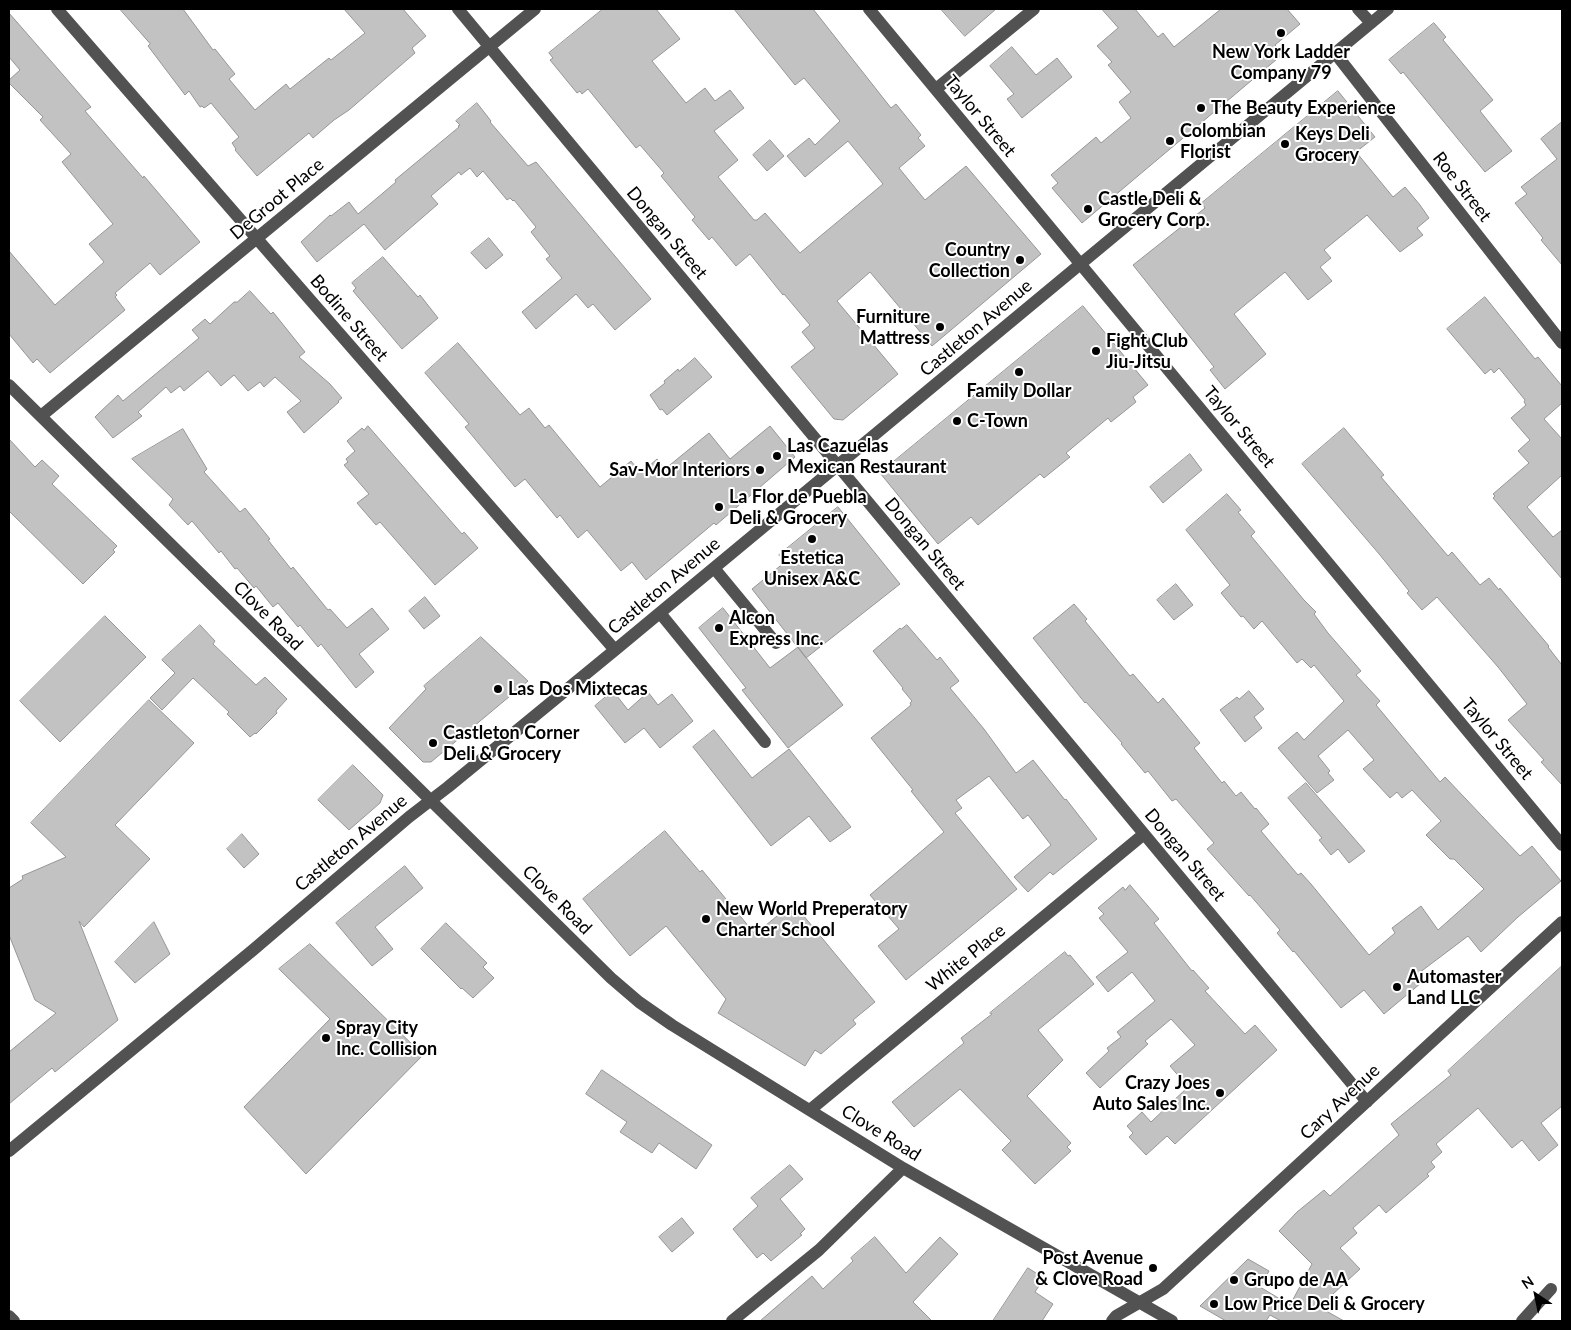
<!DOCTYPE html>
<html>
<head>
<meta charset="utf-8">
<style>
  body { margin:0 }
  #map { position:relative; width:1571px; height:1330px; overflow:hidden; background:#fff; font-family:Lato,sans-serif }
  canvas { display:block }
  .frame { position:absolute; inset:0; border:10px solid #000; pointer-events:none }
  .north { position:absolute; left:1511px; top:1270px; width:50px; height:50px; -webkit-text-stroke:4px #fff; paint-order:stroke; rotate:326deg; font-size:14px; font-weight:700; line-height:20px; text-align:center; color:#000 }
  .north::after { content:''; display:block; margin:auto; width:18px; height:22px; background:#000; clip-path:polygon(50% 0,100% 100%,50% 72%,0 100%) }
</style>
</head>
<body>
<div id="map">
<canvas width="1571" height="1330"></canvas>
<div class="frame"></div>
<div class="north">N</div>
</div>
<script>
const context = document.querySelector('canvas').getContext('2d');
context.lineJoin = 'round';
function fillPath(path, color) { context.fillStyle = color; context.fill(path, 'evenodd'); }
function strokePath(path, color, width, dash) { context.strokeStyle = color; context.lineWidth = width; context.lineCap = dash ? 'butt' : 'round'; context.setLineDash(dash || []); context.stroke(path); }
function write(font, color, halo, rows, align = 'center') {
  context.font = font + ' Lato,sans-serif'; context.lineWidth = 4; context.setLineDash([]); context.textBaseline = 'middle'; context.strokeStyle = halo; context.fillStyle = color; for (const [text, x, y, turn = 0] of rows) {
    context.save(); context.translate(x, y); context.rotate((+turn || 0) * Math.PI / 180); context.textAlign = isNaN(turn) ? turn : align; if (halo) context.strokeText(text, 0, 0); context.fillText(text, 0, 0); context.restore();
  }
}
const building = new Path2D(`
  M120 9H183L213 50 215 49 235 74 229 79 255 110 286 84 290 89 329 58 331 60 365 33 344 9H403L426 36 412 48 415 53 349 110 334 120 313 138 309 133 257 176 235 150 236 149 232 143 239 137 211 103 204 108 202 106 200 107 189 91 185 95 148 46 150 44Z
  M603 9H656L680 39 652 61 686 103 705 88 715 101 730 90 744 108 714 131 738 160 718 177 754 220H757L765 213 800 253 883 184 848 141 805 177 787 156 809 138 815 145 840 121 804 78 795 85 734 9H813L891 108 896 104 921 135 918 138 925 146 899 168 925 200 966 166 1041 254 932 346 870 272 837 301 898 374 843 420 834 419 791 367 815 348 802 332 810 325 784 294 783 295 750 254 736 266 712 237 709 240 692 220 695 217 661 176 664 173 640 145 636 148 588 89 582 94 580 91 577 93 550 60 553 58 549 53Z
  M941 9H996L965 36Z
  M1102 9H1135L1158 37 1163 33 1174 47 1221 9H1287L1300 24 1275 45 1283 54 1082 223 1052 188 1058 183 1051 175 1096 137 1101 143 1131 118 1119 102 1131 92 1108 65 1112 62 1097 46 1118 28Z
  M9 13 91 107 85 111 143 178 144 176 200 242 160 275 150 263 115 293 117 295 115 297 125 310 50 373 37 359 33 363 9 334V251L55 305 104 262 89 244 113 224 62 162 71 154 40 120 43 117 9 83V80L20 70 9 57Z
  M1434 23 1446 37 1443 40 1493 100 1480 111 1512 151 1485 172 1403 72 1401 74 1389 60Z
  M1012 47 1036 75 1057 58 1072 77 1022 118 1007 99 1014 94 990 66Z
  M1338 91 1375 137 1356 152 1393 197 1405 187 1420 205 1429 218 1417 228 1423 235 1400 252 1367 215 1324 250 1331 258 1320 267 1332 281 1308 300 1285 272 1234 314 1266 354 1225 389 1210 370 1214 367 1133 265 1205 208 1202 203Z
  M477 103 491 121 490 122 528 166 536 162 651 299 615 330 593 304 588 308 576 294 536 329 522 312 562 278 546 259 550 256 531 232 536 227 514 200 513 201 510 198 507 200 483 171 477 177 470 168 461 175 459 172 431 196 438 204 385 250 364 224 317 262 301 242 330 215 331 216 349 202 358 214 396 182 395 180 459 127 458 126 460 125 456 121Z
  M1562 122V265L1541 240 1543 238 1515 203 1527 194 1521 187 1557 159 1541 139Z
  M770 140 784 156 767 171 753 155Z
  M489 238 503 255 486 269 471 253Z
  M383 257 418 297 420 295 438 318 402 349 353 291 356 288 352 283Z
  M250 291 271 314 273 312 305 352 299 357 330 384 342 398 338 401 339 402 304 433 287 412 301 401 275 377 264 387 260 382 248 391 234 375 221 386 208 371 184 391 180 386 171 393 166 387 138 412 142 416 113 438 95 417 99 413 118 395 123 401 199 338 192 330 205 319 210 324 234 302H237Z
  M1485 297 1535 359 1538 357 1562 386V403L1544 419 1562 439V475L1527 507 1553 537 1562 530V579L1493 498 1495 496 1493 494 1529 463 1518 451 1530 440 1511 418 1526 405 1524 402 1525 400 1499 368 1494 373 1491 369 1485 374 1447 329Z
  M1083 306 1148 385 1133 397 1136 402 1111 422 1108 418 1066 453 1070 457 1044 478 1040 474 978 525 971 517 938 544 880 473Z
  M458 343 520 415 529 408 545 428 549 425 600 487 631 461 641 473 657 459 665 469 709 433 730 459 770 426 795 457 716 525 714 523 646 580 632 562 621 571 587 530 578 538 560 515 557 518 525 479 515 487 465 427 469 424 425 373Z
  M695 358 712 377 667 415 662 409 660 410 650 395 665 383 664 381 678 369 679 371Z
  M368 426 462 534 464 532 478 548 435 585 380 522 376 525 357 503 369 494 344 465 348 462 346 459 355 451 347 441 362 428 364 430Z
  M1344 428 1384 475 1381 477 1448 556 1452 552 1480 585 1489 578 1499 590 1500 588 1549 646 1548 647 1562 665V785L1541 762 1544 760 1508 720 1527 704 1498 667 1437 597 1422 610 1407 593 1409 591 1380 555 1302 464Z
  M183 429 207 469 204 472 240 512 245 508 270 539 268 540 291 569 293 567 328 610 330 609 347 628 372 608 389 629 359 654 374 672 356 688 321 644 318 647 300 625 298 627 278 603 273 607 256 586 254 588 237 568 235 569 221 551 219 553 192 521 188 525 169 505 173 499 132 459Z
  M9 439 35 467 42 460 59 476 52 484 117 546 113 550 115 552 83 584 9 511Z
  M1190 454 1202 470 1163 503 1150 487Z
  M1227 494 1241 510 1238 512 1255 532 1251 536 1304 600 1316 612 1314 614 1328 633 1361 671 1356 675 1380 701 1376 705 1440 782 1445 777 1520 856 1532 846 1561 881 1518 917 1481 952 1468 936 1415 976 1421 983 1384 1014 1364 990 1341 1008 1294 951 1293 952 1277 933 1280 930 1250 895 1249 896 1207 849 1214 843 1176 799 1172 801 1148 771 1145 773 1121 744 1122 743 1086 702 1085 703 1033 638 1074 604 1087 619 1085 621 1130 676 1133 674 1158 703 1163 698 1200 743 1194 748 1222 783 1224 781 1236 796 1241 792 1255 809 1256 808 1269 824 1261 831 1298 875 1301 873 1311 884 1369 955 1395 933 1392 928 1421 906 1438 930 1484 889 1454 859H1450L1426 835 1441 821 1412 790 1402 798 1397 792 1390 798 1363 769 1374 760 1348 730 1318 756 1330 771 1328 773 1334 780 1317 793 1278 748 1297 732 1304 740 1344 701 1314 665 1311 668 1302 659 1297 663 1262 621 1254 629 1243 616 1241 617 1221 593 1230 585 1186 530Z
  M838 507 900 584 806 658 752 589 785 562 779 555Z
  M1176 584 1193 605 1174 620 1157 600Z
  M425 597 440 616 424 629 409 611Z
  M723 608 770 668 798 647 843 705 788 748 742 690 746 688 699 628Z
  M105 616 146 657 60 742 20 701Z
  M200 625 215 641 213 644 256 685 265 677 287 699 276 711 277 713 256 734 255 733 250 737 227 714 229 712 193 678 162 710 150 698 175 673 162 660Z
  M907 625 937 660 940 657 959 681 950 688 984 729 1016 773 1033 760 1065 800 1066 799 1097 839 1053 875 1050 872 1028 892 1014 877 1051 845 1028 815 1023 819 989 776 956 800 962 808 955 813 1017 889 906 980 878 946 899 929 870 895 944 832 911 791 913 790 871 738 911 705 910 703 912 701 902 689 903 688 873 651 900 628 901 629Z
  M481 637 528 681 431 762H423L389 728 426 689 424 686Z
  M613 691 628 710 648 692 658 705 672 694 693 721 660 748 644 728 625 743 595 706Z
  M1249 691 1264 709 1254 717 1262 728 1245 742 1220 710 1237 697 1239 699Z
  M149 700 194 743 115 825 150 859 84 927 79 921 118 1020 55 1072 52 1068 9 1104V1052L56 1013 35 1000 9 935V888L23 879 22 876 66 857 31 823Z
  M714 730 752 778 789 749 851 827 830 842 809 816 771 846 693 747Z
  M353 765 383 795 380 803 349 830 318 800Z
  M1306 783 1365 851 1349 863 1338 849 1331 855 1319 840 1322 838 1288 798Z
  M665 831 700 872 702 870 755 934 793 903 875 1002 853 1020 856 1024 821 1054 815 1050 805 1066 718 1013 726 999 666 926 630 956 583 899Z
  M242 834 259 854 244 868 227 849Z
  M405 866 423 888 375 927 393 949 372 966 336 923Z
  M1130 885 1159 919 1154 923 1192 971 1193 970 1209 988 1205 991 1245 1034 1255 1025 1277 1050 1175 1144 1167 1136 1146 1155 1129 1137 1133 1133 1127 1126 1142 1112 1151 1122 1188 1087 1170 1066 1195 1045 1171 1019 1145 1041 1148 1044 1100 1088 1086 1073 1109 1051 1107 1048 1121 1037 1117 1032 1155 1001 1132 972 1108 992 1096 977 1128 952 1099 918 1104 914 1098 908 1123 887 1125 890Z
  M154 922 170 954 135 983 115 962Z
  M446 923 487 963 483 967 494 978 473 998 462 988 461 989 421 949Z
  M310 944 423 1055 306 1174 244 1107 330 1019 279 969Z
  M1065 952 1068 956 1070 955 1094 984 1038 1030 1063 1060 1027 1096 1071 1143 1067 1147 1071 1151 1035 1184 1002 1150 1011 1141 960 1089 914 1127 892 1102 964 1043 961 1038 992 1014 990 1013Z
  M1562 966V1106L1541 1123 1558 1145 1539 1161 1522 1140 1512 1148 1478 1108 1436 1144 1442 1152 1431 1162 1435 1167 1427 1174 1429 1176 1386 1213 1379 1205 1353 1228 1357 1233 1340 1248 1360 1269 1319 1307 1344 1321H1281L1270 1315 1266 1321H1226L1200 1306 1248 1259 1269 1271 1260 1287 1290 1305 1312 1264 1279 1231 1297 1212 1324 1190 1330 1196 1399 1135 1391 1124 1451 1075 1448 1071Z
  M602 1070 712 1145 696 1169 659 1143 652 1153 620 1132 627 1122 586 1094Z
  M790 1165 803 1179 780 1199 805 1229 800 1234 802 1235 771 1261 763 1253 757 1258 733 1229 758 1206 751 1198Z
  M682 1218 694 1233 672 1252 659 1237Z
  M875 1237 906 1273 940 1237 958 1254 913 1302 932 1321H760L812 1276 823 1289 853 1261 851 1258Z
  M1028 1268 1044 1278 1035 1292 1053 1304 1042 1321H993Z`);
fillPath(building, '#c2c2c2');
strokePath(building, '#969696', 1);
strokePath(new Path2D(`
  M57 9 615 650
  M458 9 1367 1102
  M869 9 1562 845
  M1358 9 1371 23
  M1335 53 1562 343
  M936 89 1034 9
  M9 385 611 978 639 1002 672 1025 903 1168 1172 1321
  M41 416 535 9
  M714 568 776 643
  M660 613 765 742
  M810 1110 1144 834
  M9 1151 253 950 409 817 448 787 615 650 1388 9
  M9 1316 14 1321
  M732 1321 819 1250 903 1168
  M1112 1321 1116 1316 1163 1289 1562 922
  M1522 1321 1551 1289`), '#525252', 12);
for (const [x, y, r, color] of [
  [1281,33,5,"#000"],
  [1201,108,5,"#000"],
  [1170,141,5,"#000"],
  [1285,144,5,"#000"],
  [1088,209,5,"#000"],
  [1020,260,5,"#000"],
  [940,327,5,"#000"],
  [1096,351,5,"#000"],
  [1019,372,5,"#000"],
  [957,421,5,"#000"],
  [777,456,5,"#000"],
  [760,470,5,"#000"],
  [719,507,5,"#000"],
  [812,539,5,"#000"],
  [719,628,5,"#000"],
  [498,689,5,"#000"],
  [433,743,5,"#000"],
  [706,919,5,"#000"],
  [1397,987,5,"#000"],
  [326,1038,5,"#000"],
  [1220,1093,5,"#000"],
  [1153,1268,5,"#000"],
  [1234,1280,5,"#000"],
  [1214,1304,5,"#000"]
]) { const dot = new Path2D(); dot.arc(x, y, r, 0, 2 * Math.PI); context.fillStyle = color; context.fill(dot); strokePath(dot, '#fff', 2); }
write('bold 18px', '#000', '#fff', [
  ["New York Ladder",1281,52,"center"],
  ["Company 79",1281,73,"center"],
  ["The Beauty Experience",1211,108],
  ["Colombian",1180,131],
  ["Florist",1180,152],
  ["Keys Deli",1295,134],
  ["Grocery",1295,155],
  ["Castle Deli &",1098,199],
  ["Grocery Corp.",1098,220],
  ["Country",1010,250,"right"],
  ["Collection",1010,271,"right"],
  ["Furniture",930,317,"right"],
  ["Mattress",930,338,"right"],
  ["Fight Club",1106,341],
  ["Jiu-Jitsu",1106,362],
  ["Family Dollar",1019,391,"center"],
  ["C-Town",967,421],
  ["Las Cazuelas",787,446],
  ["Mexican Restaurant",787,467],
  ["Sav-Mor Interiors",750,470,"right"],
  ["La Flor de Puebla",729,497],
  ["Deli & Grocery",729,518],
  ["Estetica",812,558,"center"],
  ["Unisex A&C",812,579,"center"],
  ["Alcon",729,618],
  ["Express Inc.",729,639],
  ["Las Dos Mixtecas",508,689],
  ["Castleton Corner",443,733],
  ["Deli & Grocery",443,754],
  ["New World Preperatory",716,909],
  ["Charter School",716,930],
  ["Automaster",1407,977],
  ["Land LLC",1407,998],
  ["Spray City",336,1028],
  ["Inc. Collision",336,1049],
  ["Crazy Joes",1210,1083,"right"],
  ["Auto Sales Inc.",1210,1104,"right"],
  ["Post Avenue",1143,1258,"right"],
  ["& Clove Road",1143,1279,"right"],
  ["Grupo de AA",1244,1280],
  ["Low Price Deli & Grocery",1224,1304]
], 'left');
write('18px', '#000', '#fff', [
  ["Taylor Street",980,116,50],
  ["Roe Street",1462,187,52],
  ["DeGroot Place",277,199,-40],
  ["Dongan Street",667,233,50],
  ["Bodine Street",349,318,49],
  ["Castleton Avenue",976,328,-40],
  ["Taylor Street",1239,427,50],
  ["Dongan Street",925,544,50],
  ["Castleton Avenue",664,586,-40],
  ["Clove Road",268,616,45],
  ["Taylor Street",1497,739,50],
  ["Castleton Avenue",351,843,-40],
  ["Dongan Street",1185,855,50],
  ["Clove Road",557,900,45],
  ["White Place",966,958,-39],
  ["Cary Avenue",1340,1102,-43],
  ["Clove Road",881,1133,32]
]);
</script>
</body>
</html>
